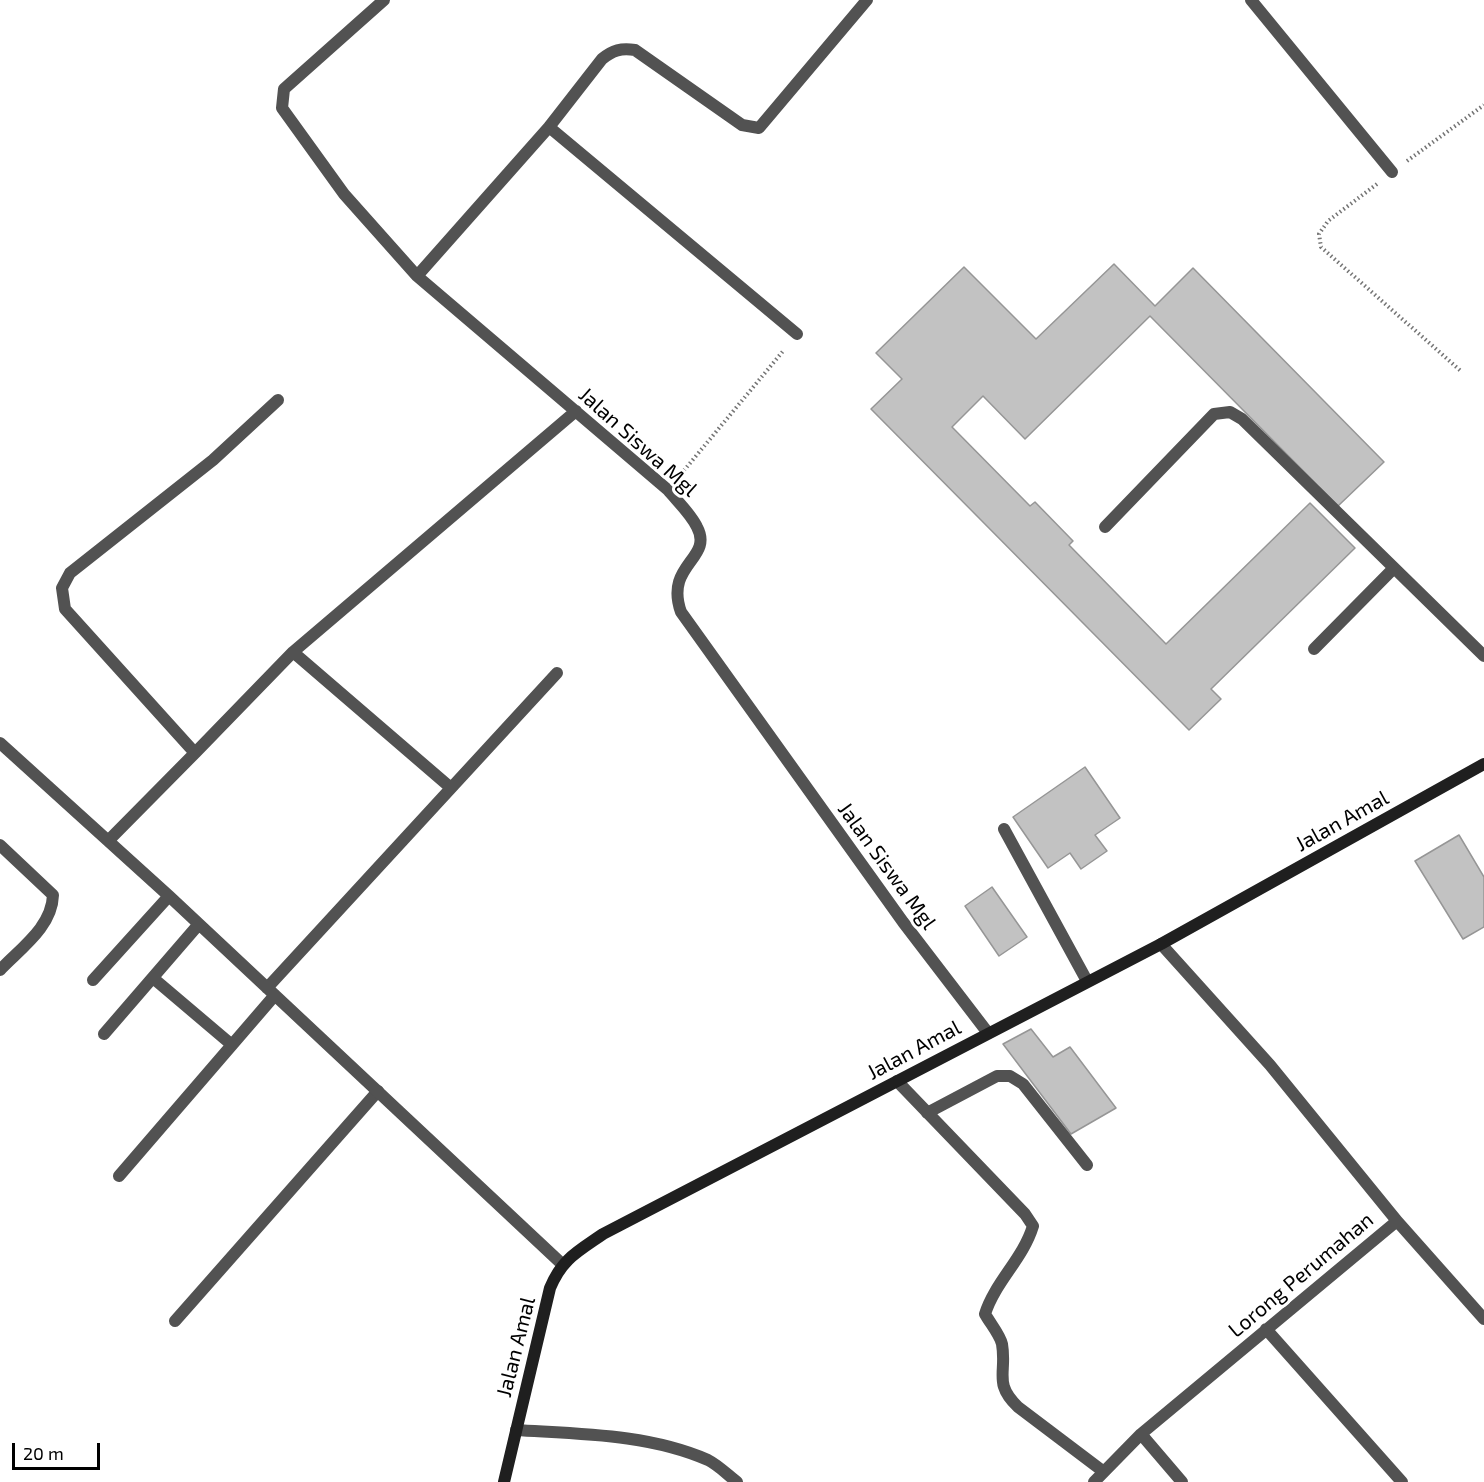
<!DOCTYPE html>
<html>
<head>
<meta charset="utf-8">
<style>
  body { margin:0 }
  #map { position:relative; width:1484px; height:1482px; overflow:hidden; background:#fff; font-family:"Exo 2",sans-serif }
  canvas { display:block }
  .scale { position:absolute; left:12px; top:1443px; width:88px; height:27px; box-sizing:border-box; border:3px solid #000; border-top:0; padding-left:8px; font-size:18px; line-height:21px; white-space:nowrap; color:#000; -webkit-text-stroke:4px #fff; paint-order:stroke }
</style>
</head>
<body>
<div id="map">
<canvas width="1484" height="1482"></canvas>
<div class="scale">20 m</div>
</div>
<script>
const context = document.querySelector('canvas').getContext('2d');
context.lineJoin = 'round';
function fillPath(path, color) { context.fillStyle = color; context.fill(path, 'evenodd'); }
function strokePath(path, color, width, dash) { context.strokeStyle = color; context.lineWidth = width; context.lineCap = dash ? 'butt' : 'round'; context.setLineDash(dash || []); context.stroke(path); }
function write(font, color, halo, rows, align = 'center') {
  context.font = font + ' "Exo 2",sans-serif'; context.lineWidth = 6; context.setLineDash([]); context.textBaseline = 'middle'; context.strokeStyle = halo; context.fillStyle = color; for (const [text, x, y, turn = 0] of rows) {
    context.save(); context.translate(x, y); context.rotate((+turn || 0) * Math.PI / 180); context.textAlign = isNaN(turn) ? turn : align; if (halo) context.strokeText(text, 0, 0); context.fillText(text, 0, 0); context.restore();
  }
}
const building = new Path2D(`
  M1114 264 1155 306 1193 268 1384 462 1338 506 1150 316 1025 439 983 396 952 427 1030 506 1035 502 1073 541 1069 545 1166 644 1310 503 1355 548 1211 689 1221 699 1189 730 871 409 902 379 876 353 964 267 1036 339Z
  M1085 767 1120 818 1095 835 1107 851 1081 869 1070 853 1048 868 1013 817Z
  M1459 835 1484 877V927L1463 939 1415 861Z
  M992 887 1027 937 999 956 965 906Z
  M1031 1029 1053 1057 1070 1047 1116 1108 1071 1134 1003 1044Z`);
fillPath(building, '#c2c2c2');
strokePath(building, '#969696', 1.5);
strokePath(new Path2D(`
  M1407 161 1484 105
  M1377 184 1328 221 1319 234 1321 247 1462 372
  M681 474 784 350`), '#747474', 4, [1.5, 3]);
strokePath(new Path2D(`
  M1105 527 1214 414 1230 412 1242 419 1484 656
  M1314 649 1394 568
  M0 845 53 895C52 927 21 948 0 970
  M175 1321 378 1091`), '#525252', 12);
strokePath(new Path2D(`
  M384 0 284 89 282 108 344 194 417 276 668 490C678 502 691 514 697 527 714 559 664 564 681 612L903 922 988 1033
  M1251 0 1392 172
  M549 127 602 59C613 50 621 48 635 50L742 125 759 128 867 0
  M417 276 549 127 797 334
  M293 652 451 788
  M0 743 169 896 562 1264
  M195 753 293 652 576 411
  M1004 829 1087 981
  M109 840 195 753 65 609 62 588 70 573 213 460 278 400
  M153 978 232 1045
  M93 980 169 896
  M267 988 557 673
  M104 1034 199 924
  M897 1081 1025 1214 1033 1226C1023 1259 995 1282 985 1314 990 1323 1000 1335 1002 1344 1007 1373 993 1383 1018 1407L1104 1472
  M927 1113 997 1076H1010L1023 1084 1087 1165
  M119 1176 275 995
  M1397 1221 1484 1319
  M1266 1329 1402 1482
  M516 1430C580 1434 649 1434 708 1460 718 1465 728 1475 737 1482
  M1141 1434 1182 1482
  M1094 1482 1141 1434 1397 1221 1270 1065 1161 944`), '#525252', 12);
strokePath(new Path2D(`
  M504 1482 550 1288C562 1259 577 1252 603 1234L1161 944 1484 764`), '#1f1f1f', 12);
write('21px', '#000', '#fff', [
  ["Jalan Siswa Mgl",638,442,42],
  ["Jalan Amal",1342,821,-29],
  ["Jalan Siswa Mgl",887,866,54],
  ["Jalan Amal",914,1050,-28],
  ["Lorong Perumahan",1301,1275,-40],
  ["Jalan Amal",516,1347,-76]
]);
</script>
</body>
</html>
